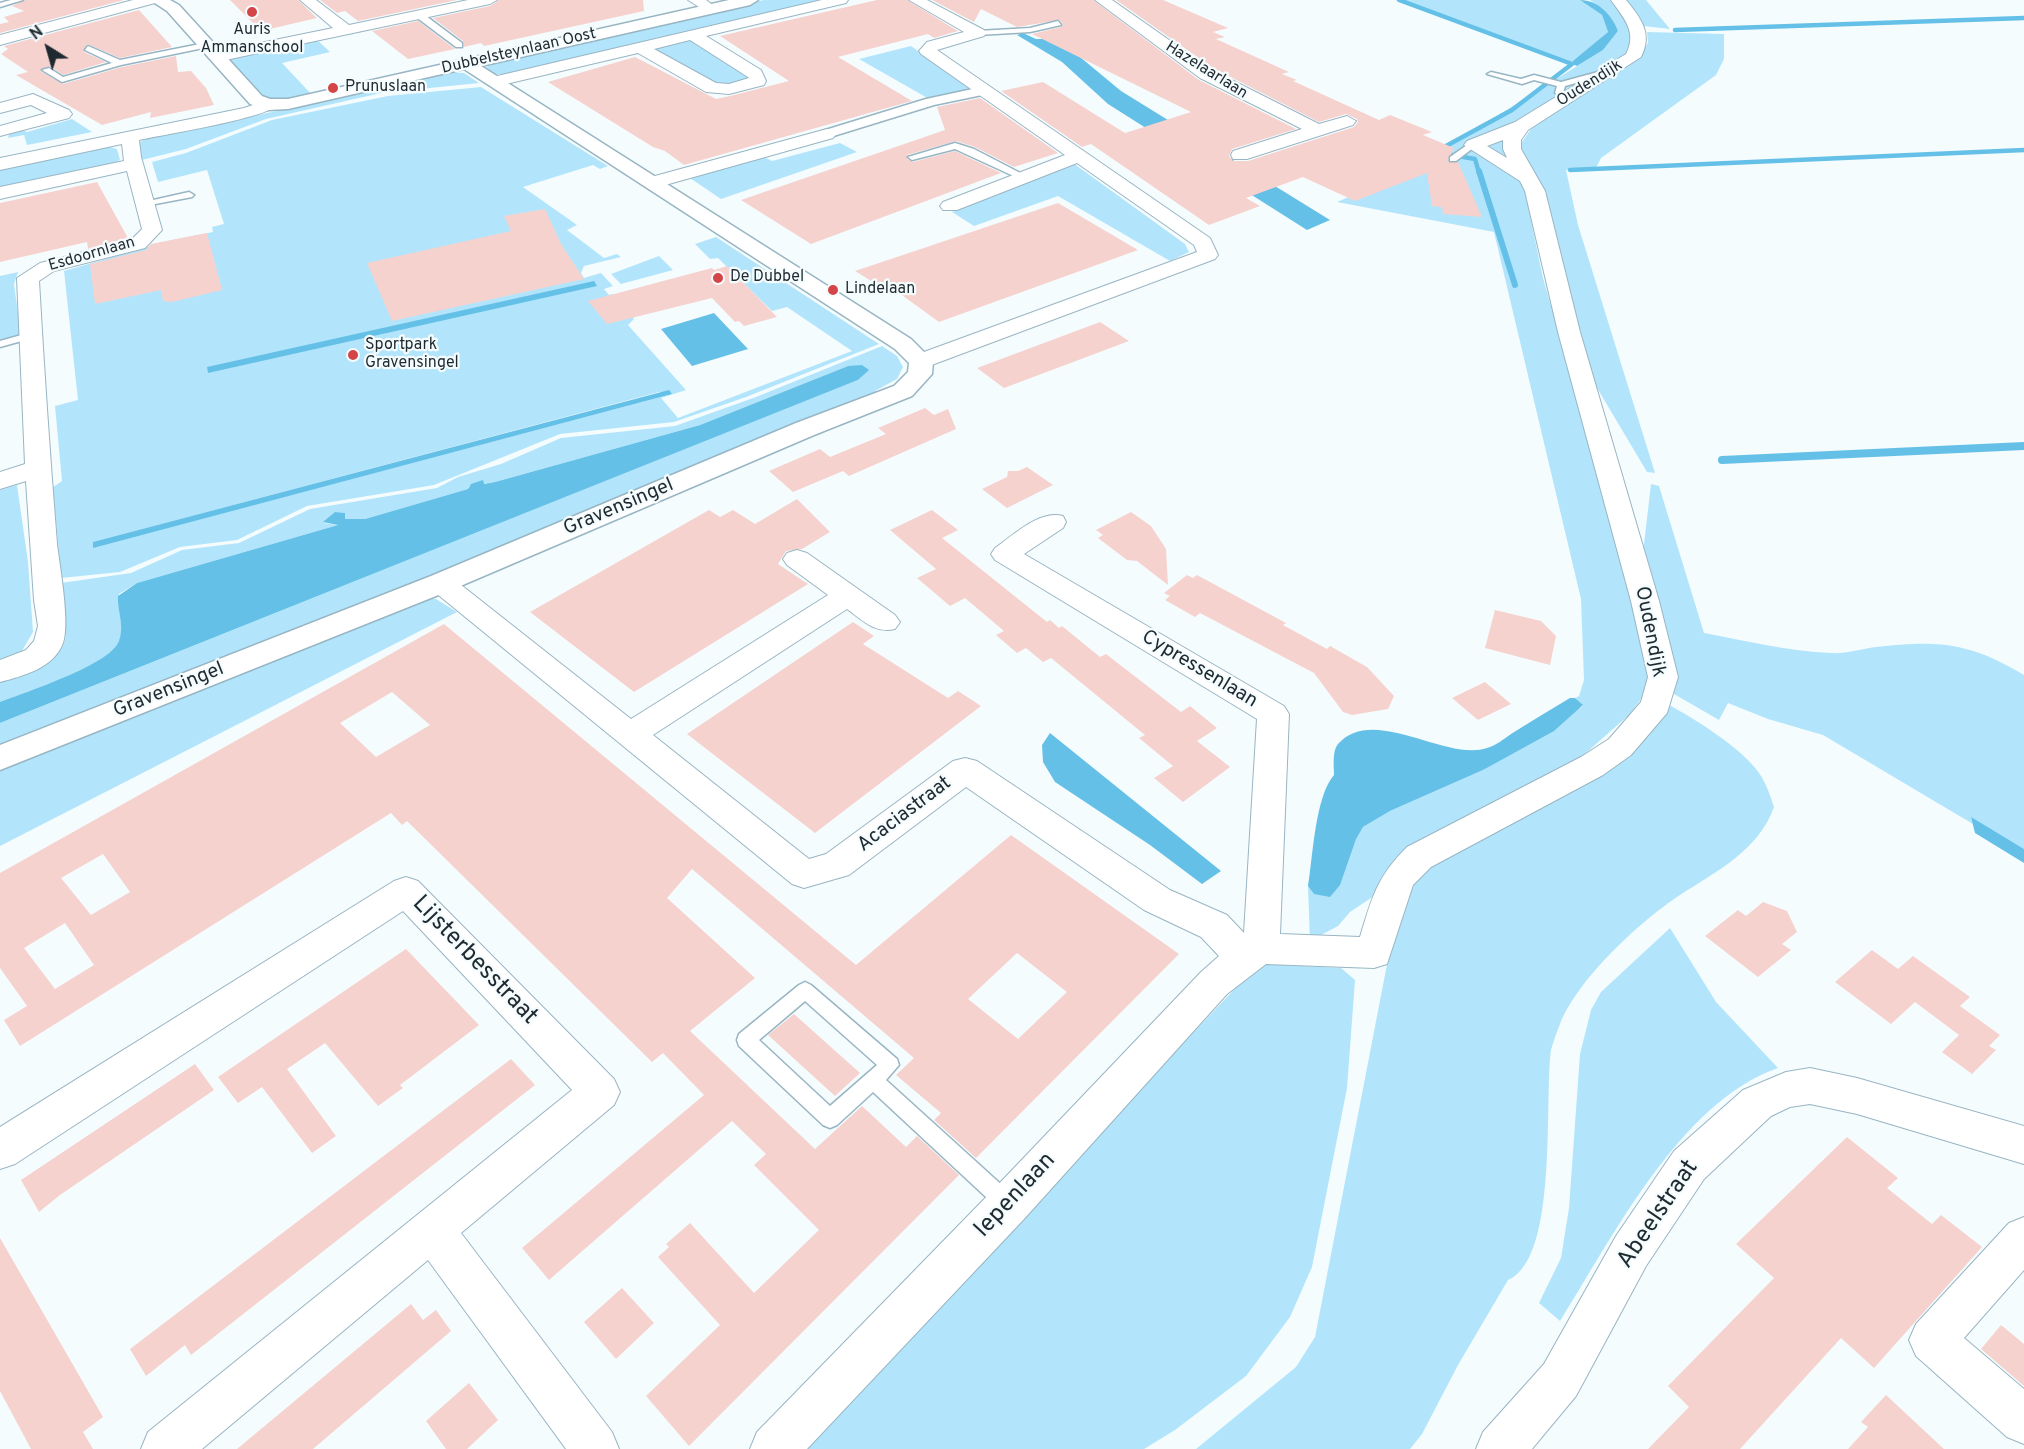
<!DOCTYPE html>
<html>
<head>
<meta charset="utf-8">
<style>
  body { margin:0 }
  #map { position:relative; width:2024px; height:1449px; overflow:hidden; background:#f5fcfe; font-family:Overpass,sans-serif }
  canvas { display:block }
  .north { position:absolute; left:18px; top:18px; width:60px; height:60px; -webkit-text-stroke:4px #f5fcfe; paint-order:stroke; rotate:323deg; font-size:16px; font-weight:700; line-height:24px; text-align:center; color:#1f2a30 }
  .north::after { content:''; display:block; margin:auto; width:21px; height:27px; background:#1f2a30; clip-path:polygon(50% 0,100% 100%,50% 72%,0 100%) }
</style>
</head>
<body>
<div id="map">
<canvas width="2024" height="1449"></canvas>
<div class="north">N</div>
</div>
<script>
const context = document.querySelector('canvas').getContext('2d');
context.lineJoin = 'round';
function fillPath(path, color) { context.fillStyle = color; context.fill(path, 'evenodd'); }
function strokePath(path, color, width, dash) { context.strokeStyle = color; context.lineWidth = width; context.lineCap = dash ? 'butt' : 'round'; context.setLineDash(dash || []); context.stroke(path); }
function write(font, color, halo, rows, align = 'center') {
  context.font = font + ' Overpass,sans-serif'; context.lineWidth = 4.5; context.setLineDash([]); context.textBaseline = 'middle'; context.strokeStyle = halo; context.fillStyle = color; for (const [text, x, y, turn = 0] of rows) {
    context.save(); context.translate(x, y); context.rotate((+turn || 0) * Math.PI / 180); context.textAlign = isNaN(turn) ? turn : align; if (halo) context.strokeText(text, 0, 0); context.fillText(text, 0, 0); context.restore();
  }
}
fillPath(new Path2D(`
  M764 0H829L506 74H493L486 68 492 62 509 58Z
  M1399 0H1580L1602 15 1608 32 1572 64Z
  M1590 0H1610L1629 23 1636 44 1624 57 1512 130 1543 278 1626 567 1652 670 1647 691 1629 715 1571 766 1395 864 1382 876 1377 894 1350 912 1338 926 1310 941 1308 886 1315 894 1363 827 1390 811 1483 770 1583 706 1575 698 1579 696 1584 680 1581 599 1494 232 1337 202 1405 173 1603 50 1618 31 1602 9Z
  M1623 0H1646L1670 29 1644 26Z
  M1647 32 1724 34V59L1716 75 1601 158 1596 168 1566 170 1578 225 1655 473 1647 472 1590 376 1521 153 1522 142 1531 129 1640 55 1648 43Z
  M690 38 752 76 751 80 719 86 651 50Z
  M316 39 330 52 282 63 313 96C260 107 263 97 229 60Z
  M911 46 973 90 931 100 859 59Z
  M444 72 464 73 479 83 381 93 266 119 186 149 142 160 137 145 145 138 340 98Z
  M481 87 608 166 600 169 593 165 523 187 577 225 567 230 604 258 617 254 621 257 584 266 581 273 584 278 601 273 613 286 604 289 609 295 613 294 634 319 628 325 686 390 661 398 678 418 852 351 787 307 772 311 718 258 710 259 695 244 716 237 879 344 746 397 674 422 560 434 434 485 307 506 237 540 180 547 120 572 61 578 53 487 62 481 55 406 78 400 64 271 172 240 213 232 212 227 224 224 207 170 158 182 152 162 186 153 272 120 388 96ZM659 392 672 394 93 547 94 542Z
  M72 119 92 132 27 145 24 135 8 138 10 131 19 129 27 132Z
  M840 143 857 152 721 199 690 178 762 156 772 161Z
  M106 146 117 149 120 160 111 165 0 190V167Z
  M1073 163 1185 244 1189 252 1170 261 1058 196 974 226 952 212Z
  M659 256 673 270 621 284 611 274Z
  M18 272 14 284 21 335 0 341V276Z
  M882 346 897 356 903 367 897 379 875 391 878 394 0 751V723L858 380 868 370 848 366 700 425 495 482 469 486 468 489 365 519H345V513C328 512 334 515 324 523L338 525 137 583 119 594C116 610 125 623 120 640 111 665 25 692 0 702V680C22 670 60 663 66 637L61 583 131 573 182 550 239 543 310 509 437 488 458 477 501 464 561 438 675 426 756 397Z
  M1651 484 1659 486 1704 633C1746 641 1788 651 1831 653 1845 654 1861 649 1876 647 1938 640 1969 642 2024 675V849L1971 818 1973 824 1823 735 1768 719 1728 703 1719 720 1674 694 1665 641 1642 561Z
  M17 485 28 562 33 632 22 651 0 661V490Z
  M416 598 436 599 457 612 0 846V768Z
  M1669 705C1695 719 1742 748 1759 773 1766 783 1770 795 1774 807 1758 851 1717 871 1680 895 1639 922 1578 979 1560 1024 1557 1032 1553 1042 1551 1050 1544 1098 1559 1259 1508 1280L1458 1365 1422 1434 1410 1449H1196L1296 1367 1315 1337 1395 923 1420 873Z
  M1670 928 1716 1002 1778 1068C1680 1102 1613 1237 1560 1321L1539 1303 1561 1258 1569 1208 1580 1054 1591 1010 1601 992Z
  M1262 964 1341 968 1355 980 1347 1088 1312 1267 1290 1317 1246 1376 1175 1430 1144 1449H800L1245 978Z`), '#b2e5fc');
fillPath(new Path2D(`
  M1580 0C1598 0 1612 15 1618 31L1603 50 1577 66 1572 64 1573 61 1608 32 1602 15Z
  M1023 33 1036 39H1046L1080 57 1121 91 1330 220 1307 230 1108 104 1062 62 1017 35Z
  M594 281 597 286 208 373 207 367Z
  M714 313 748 349 692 366 661 329Z
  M862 365 869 370 858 380 0 723V702C25 692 110 665 119 641 125 625 117 612 118 596L137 583 338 525 323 522 335 512 345 513V519H365L468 489 471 484 483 480 484 484 495 482 700 425 848 366Z
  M669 390 672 394 93 548V542Z
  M1570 698H1575L1583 705 1554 731 1483 770 1390 811 1363 827 1356 839 1340 885 1330 897 1314 894 1308 886C1313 856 1315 797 1334 775 1334 766 1332 751 1338 744 1373 704 1446 762 1487 748 1495 746 1504 739 1511 734 1530 722 1550 710 1570 698Z
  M1050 733 1221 871 1202 884 1150 845 1055 782 1043 762 1042 745Z
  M1971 817 2024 849V863L1975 833Z`), '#65c0e7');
strokePath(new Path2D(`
  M1399 0 1572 64 1512 110 1435 152 1475 159 1479 173
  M1675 30 2024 18
  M1570 170 2024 150`), '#65c0e7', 4.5);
strokePath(new Path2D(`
  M1479 171 1515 285`), '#65c0e7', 6);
strokePath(new Path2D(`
  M1722 460 2024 446`), '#65c0e7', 8);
fillPath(new Path2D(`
  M25 0H124L0 33V24L9 22 4 17 24 11 12 6Z
  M230 0H298L317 18 261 31Z
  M320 0H457L358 21 345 11 337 13Z
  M499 0H643L644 11 484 46 481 43 464 47 463 41 433 18 490 6Z
  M877 0H907L958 31 934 38 928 34 838 57 912 101 684 165 665 151 653 147 548 82 635 57 716 99 730 96 789 81 720 36Z
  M932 0H1093L1199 80 1296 129 1232 149 1229 156 1233 161H1248L1354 127 1358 122 1357 119 1346 114 1319 122 1213 68 1116 0H1163L1228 28 1213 32 1225 37 1216 39 1289 72 1282 74 1297 80 1293 81 1379 120 1390 115 1432 132 1423 135 1454 148 1448 161 1458 162 1482 217 1443 214 1442 207 1432 206 1427 173 1355 201 1303 177 1246 198 1260 206 1209 225 1091 144 1082 147 1001 91 1043 82 1125 133 1191 112 1032 34 1061 27 1063 25 1060 20 1017 27 981 9 974 22Z
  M139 10 172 47 120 58 87 44 84 52 106 62 63 75 50 66 40 71 63 84 122 67 176 56 178 72 191 71 206 88 214 105 150 118 151 112 102 125 16 75 28 72 1 54 8 49 4 46Z
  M418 21 455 49 408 59 372 31Z
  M980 98 1058 153 1014 167 975 147 956 141 907 155V159L913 162 955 151 1001 173 811 244 741 200 945 130 937 107Z
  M97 182 128 238 88 249 87 242 0 262V203Z
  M1058 203 1138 250 939 322 899 293 894 295 855 271Z
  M545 209 561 244 584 279 392 321 367 263 511 231 504 216Z
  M207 233 222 290 172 302 163 301 161 290 95 304 90 264 146 250 151 244Z
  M727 266 777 317 744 326 739 321 735 322 712 298 607 324 588 301 712 268 714 270Z
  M1100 322 1129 341 1004 388 977 368Z
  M925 408 934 415 948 409 956 429 849 476 843 471 793 492 769 471 820 449 830 457 886 434 878 428Z
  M1027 467 1053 485 1007 508 982 489 1007 477 1008 471H1018Z
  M797 499 830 532 802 549 786 551 778 564 808 584 634 692 530 612 709 510 720 517 733 510 755 524Z
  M932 510 958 530 942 538 1047 622 1050 620 1059 628 1062 626 1100 657 1106 654 1181 712 1190 706 1217 728 1197 741 1230 767 1183 802 1154 778 1173 766 1139 738 1145 735 1051 658 1043 662 1026 648 1017 653 996 635 1004 631 965 598 950 606 917 578 936 569 890 530Z
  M1131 512 1151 526 1166 549 1168 585 1137 561 1127 560 1098 538 1103 535 1096 530Z
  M1187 575 1193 578 1197 575 1286 623 1283 625 1327 649 1330 646 1367 667 1394 696 1388 709 1352 715 1343 712 1314 673 1200 613 1195 617 1165 600 1170 596 1164 593Z
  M1495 610 1541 621 1556 636 1550 665 1485 648Z
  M853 622 874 636 863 644 948 698 958 691 981 706 815 833 687 734Z
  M444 624 856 965 1011 835 1179 954 976 1158 934 1120 941 1113 896 1075 914 1058 692 869 667 898 755 978 690 1031 815 1149 862 1106 906 1147 917 1136 959 1175 689 1446 646 1396 720 1325 658 1257 669 1247 666 1244 690 1223 754 1293 819 1230 754 1165 766 1154 732 1121 549 1280 522 1248 704 1095 663 1053 652 1062 407 821 402 825 391 813 20 1046 4 1020 27 1006 0 968V873ZM392 692 430 725 376 757 340 723ZM103 854 130 892 91 915 61 878ZM65 923 94 965 55 989 24 948ZM1017 953 1067 992 1018 1039 968 999Z
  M1485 682 1511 704 1478 720 1452 698Z
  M1763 902 1787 911 1797 932 1782 944 1791 950 1758 977 1705 936 1738 910 1746 916Z
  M406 949 479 1025 400 1085 403 1088 378 1106 325 1043 287 1069 336 1136 312 1153 262 1087 238 1103 218 1077Z
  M1872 950 1898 969 1913 956 1970 997 1960 1006 2000 1035 1989 1046 1996 1050 1972 1074 1942 1052 1959 1035 1915 1002 1891 1024 1835 982Z
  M794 1014 860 1073 835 1096 768 1035Z
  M511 1059 535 1085 191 1355 185 1345 146 1376 130 1349Z
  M195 1064 214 1090 60 1195 39 1212 21 1180Z
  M1847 1137 1898 1178 1887 1188 1932 1224 1941 1215 1982 1247 1874 1368 1841 1338 1740 1449H1648L1689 1407 1668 1386 1774 1278 1736 1244Z
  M0 1238 103 1417 83 1432 93 1449H31L0 1391Z
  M622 1288 654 1323 616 1359 584 1322Z
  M411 1304 423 1320 436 1310 451 1331 313 1449H237Z
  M2001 1325 2024 1344V1386L1981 1349Z
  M469 1383 498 1420 467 1449H446L426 1421Z
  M1886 1395 1944 1449H1848L1868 1427 1861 1422Z`), '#f6d2cf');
const service = new Path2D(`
  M11 0H23L0 7V3Z
  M416 13H422L462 43V47H456L416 17Z
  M1058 21 1061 25 1030 32 978 35 974 33 978 31 1030 28Z
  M205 43 208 47 121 65 62 82 42 70 49 68 63 77 112 63 85 50 88 46 120 60Z
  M1609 69 1613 71 1612 73 1565 86 1563 93 1559 95 1555 93 1557 86 1534 80 1522 84 1487 74 1491 72 1521 79 1534 75 1561 82Z
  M955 143 974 149 1028 177 1020 179 955 149 912 160 908 157Z
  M1470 143 1477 145 1456 161H1450V157Z
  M189 192 194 195 192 197 145 206 140 203Z
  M32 332 37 335 36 337 0 347V341Z
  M805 982 811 985 897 1059 899 1065 886 1080 1015 1197 1018 1204 1015 1211 1008 1214 1001 1211 873 1092 837 1125 830 1128 823 1125 739 1046 737 1040 739 1034 799 985ZM805 1001 877 1065 830 1106 759 1040Z`);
const pedestrian = new Path2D(`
  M982 87 987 88V94L934 105 827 138 820 134 822 131 926 99Z`);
const minor = new Path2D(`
  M133 0H157L155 3 0 45V35Z
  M300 0H316L349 25 468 0H497L490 4 216 62 208 57 216 52 333 28Z
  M688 0H706L718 9 710 14Z
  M822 0H848L846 3 706 36 761 70 766 81 764 85 729 94 706 92 638 53 493 87 485 82 493 77ZM690 40 748 77 749 78 729 84 716 83 654 49Z
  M909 0H927L984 30 986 33 984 36 937 50 1210 238 1218 255 1215 259 929 366H913L909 361 913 356 1197 252 1194 245 1077 163 957 210H943L940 206 943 202 1065 155 921 54 919 51 927 42 964 32Z
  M1095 0H1112L1212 70 1319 124 1347 116 1356 121 1353 125 1247 159H1233L1231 155 1233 151 1302 129 1200 78Z
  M1611 0H1626C1641 18 1653 34 1641 57L1528 130 1521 140V149L1545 191 1580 332 1659 601 1678 677 1667 713 1631 755 1603 775 1431 867 1413 885 1387 964 1374 968 1266 964 1227 994 1024 1219 807 1449H750L757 1432 994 1189 1201 972 1219 956 1201 937 1144 910 966 787 849 875 804 888 792 884 431 589 427 583 431 577 441 574 451 577 631 719 828 595 787 565 783 559 787 553 797 550 807 553 895 615 900 622 895 629C875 634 862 620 847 609L653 735 809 859 826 854 953 761 965 758 977 761 1170 890 1227 915 1244 933 1257 719 995 560 991 554 995 548C1014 535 1039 510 1063 516L1066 522 1063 528 1024 554 1284 706 1289 714 1280 934 1360 937C1372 897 1377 877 1407 847L1581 757 1609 739 1641 702 1648 677 1631 601 1558 332 1525 191 1520 181 1464 145 1467 141 1515 122 1626 54C1638 32 1623 17 1611 0ZM1503 140V149L1507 158 1487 146Z
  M33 94 69 110 72 114 69 118 0 136V126L47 113 31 105 0 113V103Z
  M268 100 274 101 277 105C267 118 162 135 139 140L141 157 162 230 145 248 54 271 39 281C44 369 50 456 57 544 60 568 70 624 63 643 54 668 23 676 0 682V660L26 650 34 641 38 626 34 600 26 481 0 489V472L25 464 17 278 40 263 131 240 142 229 127 171 0 199V187L124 161 122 144 0 170V158L244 108Z
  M827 129 836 134 833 138 651 189 641 183 644 179Z
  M406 877 418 881 614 1079 620 1092 614 1105 461 1233 612 1432 619 1449H566L428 1260 202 1449H141L148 1432 572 1090 403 911 15 1164 0 1169V1127L394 881Z
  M1810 1068 1857 1078 2024 1126V1164L1857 1114 1810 1104 1790 1107 1771 1116 1704 1179 1646 1266 1576 1396 1532 1449H1476L1483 1432 1544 1364 1616 1236 1674 1151 1743 1090 1786 1072Z
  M2024 1217V1270L1964 1338 2024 1389V1444L2007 1437 1916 1356 1909 1340 1916 1324 2009 1223Z`);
const tertiary = new Path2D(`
  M150 0H170L179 5 262 96 270 99H288L729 0H758L750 5 481 66 911 339 933 361 932 374 912 396 814 435 451 590 0 770V745L431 576 796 423 894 386 908 372 909 363 895 349 464 69 288 109 268 110 250 104 167 11Z`);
strokePath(service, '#98b5c3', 3);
strokePath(pedestrian, '#98b5c3', 3);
strokePath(minor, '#98b5c3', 2);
strokePath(tertiary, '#98b5c3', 3);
fillPath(service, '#fff');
fillPath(pedestrian, '#fff');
fillPath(minor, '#fff');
fillPath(tertiary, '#fff');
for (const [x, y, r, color] of [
  [252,12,6,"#d44547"],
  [333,88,6,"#d44547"],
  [718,278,6,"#d44547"],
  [833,290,6,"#d44547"],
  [353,355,6,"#d44547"]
]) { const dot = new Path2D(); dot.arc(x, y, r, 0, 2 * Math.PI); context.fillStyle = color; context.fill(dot); strokePath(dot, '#f5fcfe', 2); }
write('16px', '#1f2a30', '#f5fcfe', [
  ["Auris",252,31,"center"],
  ["Ammanschool",252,49,"center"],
  ["Prunuslaan",345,88],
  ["De Dubbel",730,278],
  ["Lindelaan",845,290],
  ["Sportpark",365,346],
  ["Gravensingel",365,364]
], 'left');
write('16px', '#1f2a30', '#f5fcfe', [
  ["Dubbelsteynlaan Oost",519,52,-13],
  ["Hazelaarlaan",1206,71,32],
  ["Oudendijk",1590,84,-32],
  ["Esdoornlaan",92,255,-16]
]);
write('20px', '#1f2a30', '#f5fcfe', [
  ["Gravensingel",619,508,-23],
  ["Oudendijk",1649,632,79],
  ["Cypressenlaan",1199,670,31],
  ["Gravensingel",169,691,-22],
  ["Acaciastraat",905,815,-37]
]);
write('24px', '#1f2a30', '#f5fcfe', [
  ["Lijsterbesstraat",474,961,46],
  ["Iepenlaan",1016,1196,-47],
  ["Abeelstraat",1659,1215,-56]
]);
</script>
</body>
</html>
